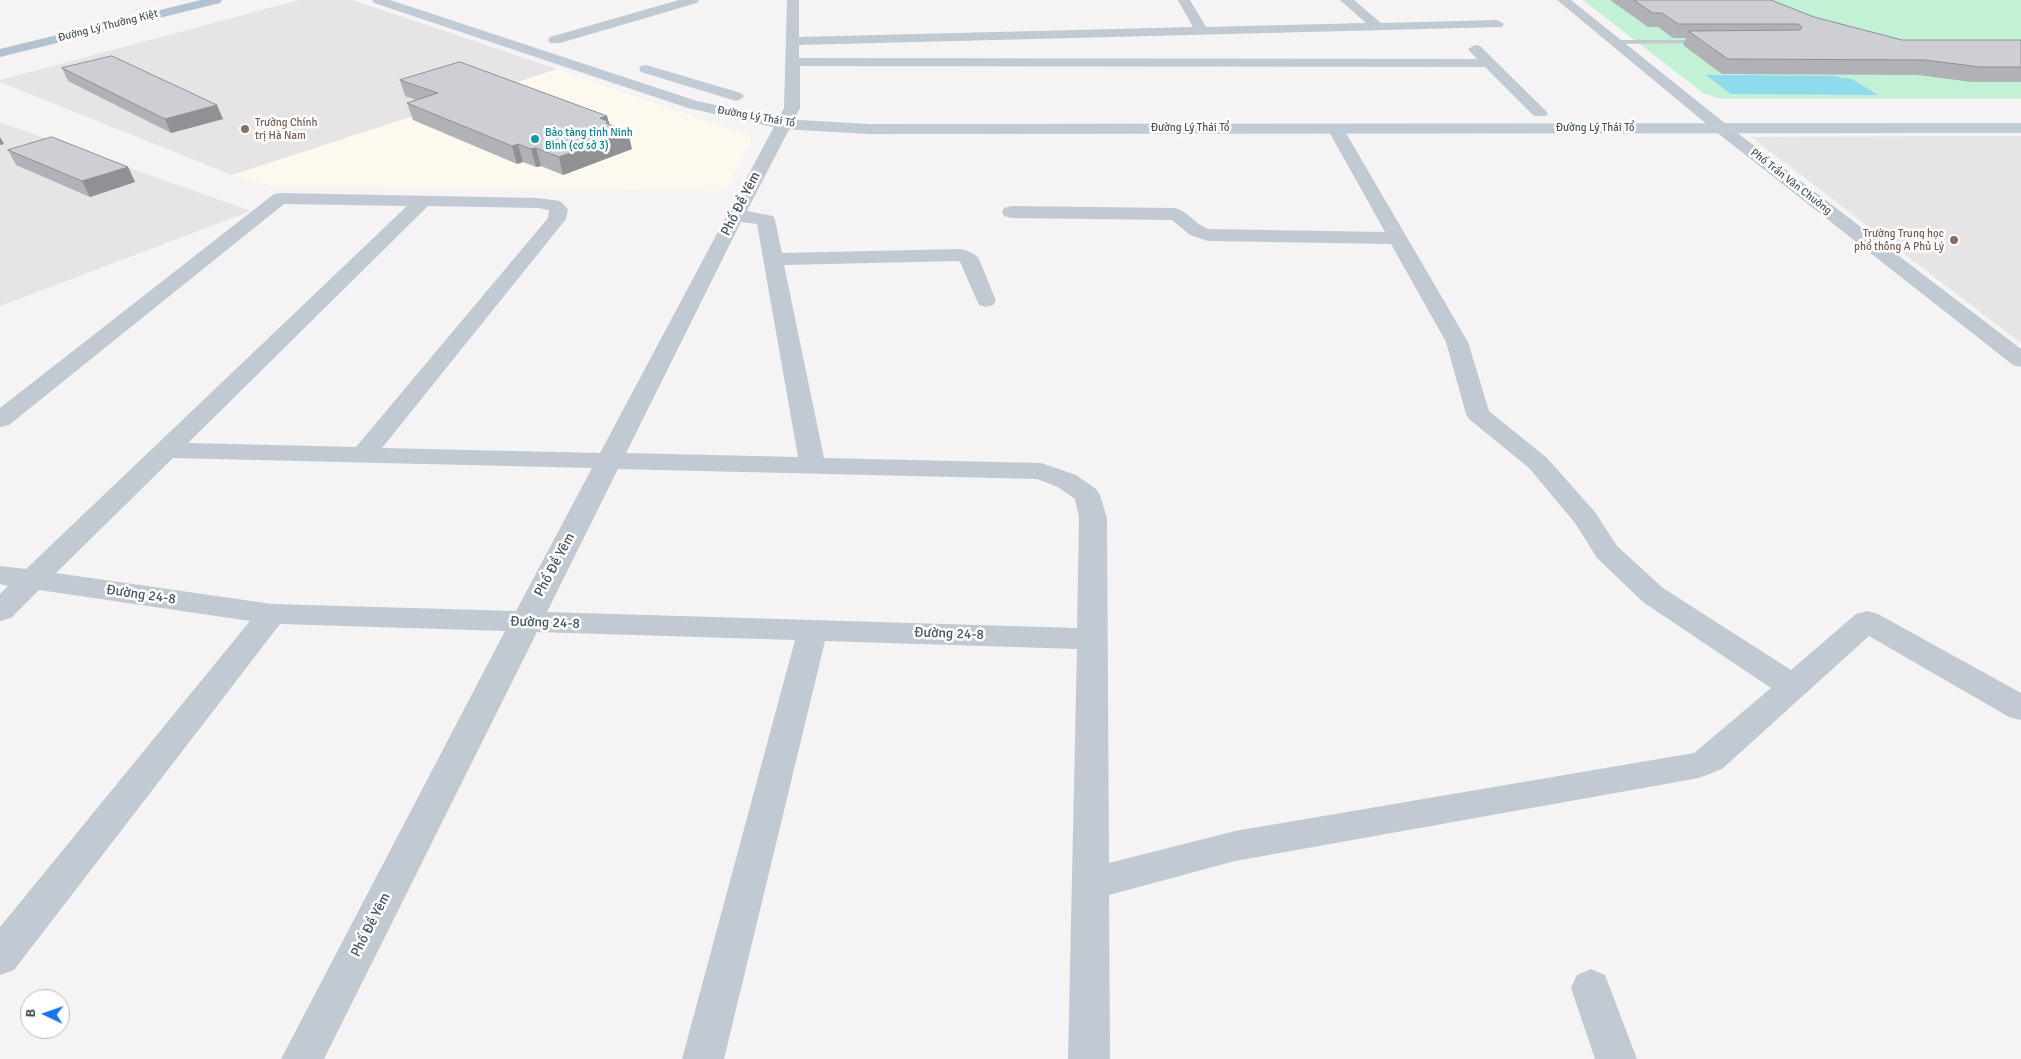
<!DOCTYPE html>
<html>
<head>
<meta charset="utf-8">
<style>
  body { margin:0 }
  #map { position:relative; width:2021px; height:1059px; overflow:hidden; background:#f5f3f3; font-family:Signika,sans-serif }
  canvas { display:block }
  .north { position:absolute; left:20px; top:989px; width:50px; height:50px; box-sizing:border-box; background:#fff; border:1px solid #b7bbc0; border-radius:50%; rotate:273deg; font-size:14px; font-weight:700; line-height:20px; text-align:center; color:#4a5661 }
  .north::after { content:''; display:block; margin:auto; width:18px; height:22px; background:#1a73e8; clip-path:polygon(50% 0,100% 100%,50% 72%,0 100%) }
</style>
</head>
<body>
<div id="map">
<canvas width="2021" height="1059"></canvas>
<div class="north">B</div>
</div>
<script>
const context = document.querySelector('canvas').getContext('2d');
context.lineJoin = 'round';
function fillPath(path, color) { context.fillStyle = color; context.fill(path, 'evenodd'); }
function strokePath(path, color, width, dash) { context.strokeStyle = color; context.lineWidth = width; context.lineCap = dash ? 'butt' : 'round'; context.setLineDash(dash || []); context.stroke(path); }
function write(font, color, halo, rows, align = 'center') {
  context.font = font + ' Signika,sans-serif'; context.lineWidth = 5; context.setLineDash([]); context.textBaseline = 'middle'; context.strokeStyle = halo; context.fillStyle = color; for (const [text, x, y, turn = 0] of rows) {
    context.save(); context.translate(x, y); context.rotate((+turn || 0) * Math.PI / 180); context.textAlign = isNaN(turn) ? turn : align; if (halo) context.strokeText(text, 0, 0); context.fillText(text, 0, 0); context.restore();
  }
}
fillPath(new Path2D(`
  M557 69 750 136 751 142 725 191 271 186 232 175Z`), '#fdf9ef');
fillPath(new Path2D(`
  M299 0H352L557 69 232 175 0 82V80Z
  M0 122 251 211 0 306Z
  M2021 136V343L1751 137Z`), '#e6e4e5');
fillPath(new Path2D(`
  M1583 0H2021V99H1721L1703 93Z`), '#c3f1d5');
fillPath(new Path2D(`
  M1706 75 1837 76 1841 78 1852 79 1878 95 1731 94Z`), '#90daee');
fillPath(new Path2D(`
  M1701 40 1703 41V43L1612 44 1609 42 1612 40Z`), '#c1cad2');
fillPath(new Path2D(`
  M679 0H699L697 3 560 43H550L548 40 550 37Z
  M787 0H799V37L1193 27 1178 0H1190L1206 27 1366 23 1340 0H1354L1381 23 1497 20 1504 24 1502 27 799 45V58L1477 59 1468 49 1475 45 1480 46 1548 113 1546 116H1534L1485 67 800 66V108L747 211 773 216 775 220 782 253 961 249C968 251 975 253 979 259L996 301 993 305 986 307 979 305 960 262 958 261 784 265 824 458 1041 463 1076 475 1096 489 1100 495 1107 518 1109 863 1235 831 1694 753 1771 688 1643 602 1597 558 1575 523 1529 468 1469 419 1466 414 1446 342 1391 244 1208 241 1190 235 1172 220 1011 218 1004 216 1002 212 1004 208 1011 206 1175 208C1189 212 1195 224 1208 229L1385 232 1327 128 1329 125H1341L1343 128 1468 342 1489 411 1547 458 1595 512 1617 546 1663 588 1791 670 1856 614 1867 611 1878 614 2021 693V720L2009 717 1869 636 1722 769 1699 778 1235 861 1109 895 1110 1059H1068L1077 649 825 641 724 1059H682L795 640 537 632 324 1059H281L505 631 280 624 14 970 0 975V927L250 621 39 590 11 618 0 621V594L8 586 0 584V566L26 569 407 206 284 204 9 425 0 427V408L274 194 280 193 538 198 560 201 568 209 566 219 382 448 600 453 784 108ZM428 206 538 208 549 210 548 218 356 447 188 443ZM741 222 757 224 798 457 626 453ZM173 458 592 468 516 611 272 604 56 573ZM618 469 1037 479 1058 487 1075 499 1079 518 1077 628 547 612Z
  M1591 969 1605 975 1637 1059H1595L1571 988 1577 975Z`), '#c1cad2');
fillPath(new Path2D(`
  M1557 0H1571L1727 125 2021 349V367L2013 365 1715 131Z`), '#c1cad2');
fillPath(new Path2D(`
  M372 0H390L697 101 782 119 868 124 2021 123V133L868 134 782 129 688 108 374 3Z
  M646 65 741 93 744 96 741 99 736 101 641 72 639 69 641 66Z`), '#c1cbd6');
fillPath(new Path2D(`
  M201 0H222L220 3 0 57V49Z`), '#b3c2d1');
fillPath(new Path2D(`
  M1610 0H1771L1814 17 1902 40H2021V82H1972L1918 75 1722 74 1683 45 1686 38H1673L1658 27H1648Z
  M62 68 223 119 171 133 68 81Z
  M400 80 607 116 609 124 632 149 563 175 541 166 536 167 523 162 517 164 413 120 407 103 416 100 405 96Z
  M8 150 128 167 135 182 90 197 16 165Z`), '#b0b2b7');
fillPath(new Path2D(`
  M217 105 223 119 171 133 165 119Z
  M607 116 612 137 628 132 632 149 563 175 559 157 600 118Z
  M0 137 4 144 0 145Z
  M518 144 523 162 517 164 512 146Z
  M536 148 541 166 536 167 531 149Z
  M128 167 135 182 90 197 82 181Z`), '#909195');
const building = new Path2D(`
  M1634 0H1771L1814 17 1902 40H2021V67H1980L1925 60 1728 59 1688 31 1800 30 1802 27 1798 24H1678L1662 13H1653Z
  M112 56 217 105 165 119 62 68Z
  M460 62 607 116 600 118 609 122 606 123 628 132 559 157 536 148 531 149 518 144 512 146 407 103 438 93 400 80Z
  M52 137 128 167 82 181 8 150Z`);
fillPath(building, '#cdcfd5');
strokePath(building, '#909195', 1);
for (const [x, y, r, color] of [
  [245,129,5,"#8d6e63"],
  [535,139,5,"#0f9aa8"],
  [1954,240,5,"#8d6e63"]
]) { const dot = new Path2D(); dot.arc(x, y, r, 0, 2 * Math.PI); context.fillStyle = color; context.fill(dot); strokePath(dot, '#fff', 2); }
write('11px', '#4a5661', '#fff', [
  ["Đường Lý Thường Kiệt",108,26,-14],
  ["Đường Lý Thái Tổ",756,117,10],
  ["Đường Lý Thái Tổ",1190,128],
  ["Đường Lý Thái Tổ",1595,128],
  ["Phố Trần Văn Chuông",1791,182,38]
]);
write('11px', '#785e54', '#fff', [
  ["Trường Chính",255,123],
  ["trị Hà Nam",255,136],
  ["Trường Trung học",1944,234,"right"],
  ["phổ thông A Phủ Lý",1944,247,"right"]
], 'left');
write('11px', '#0d838f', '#fff', [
  ["Bảo tàng tỉnh Ninh",545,133],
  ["Bình (cơ sở 3)",545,146]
], 'left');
write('14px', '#4a5661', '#fff', [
  ["Phố Đề Yêm",741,204,-63],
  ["Phố Đề Yêm",555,565,-62],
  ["Đường 24-8",141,595,8],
  ["Đường 24-8",545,623,2],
  ["Đường 24-8",949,634,2],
  ["Phố Đề Yêm",371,925,-63]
]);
</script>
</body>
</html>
